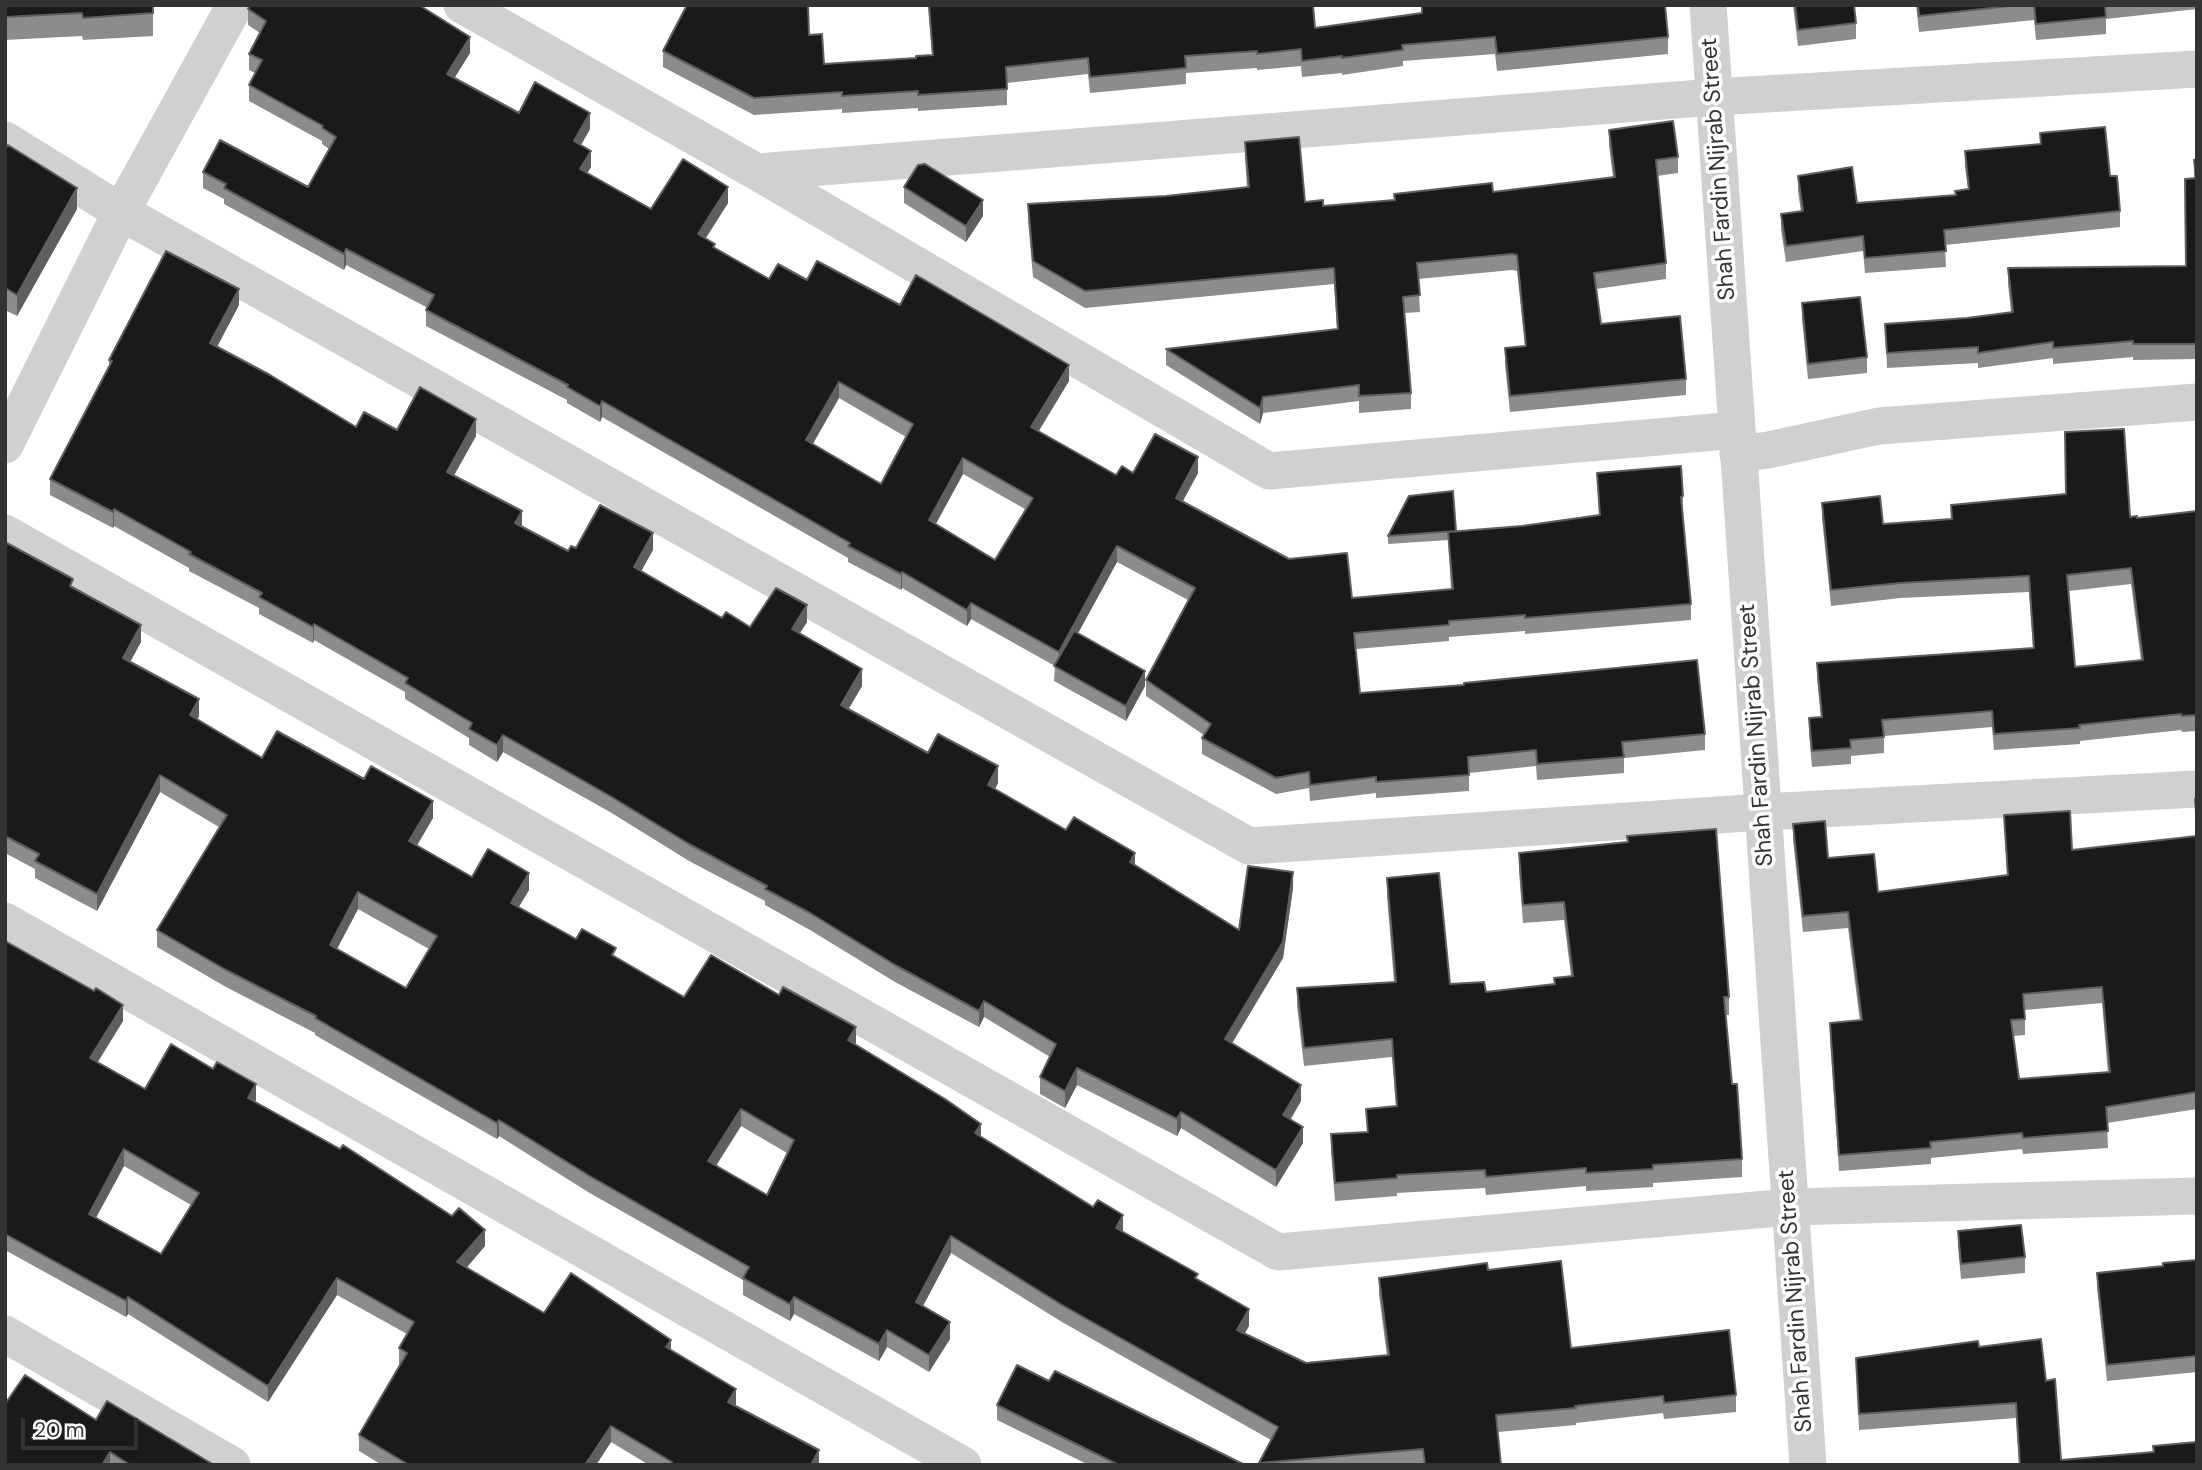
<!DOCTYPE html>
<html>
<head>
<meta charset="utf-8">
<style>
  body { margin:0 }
  #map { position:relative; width:2202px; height:1470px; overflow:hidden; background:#fff; font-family:"DM Sans",sans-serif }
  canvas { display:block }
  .frame { position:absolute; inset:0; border:7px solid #333; pointer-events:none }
  .scale { position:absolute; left:21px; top:1418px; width:117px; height:32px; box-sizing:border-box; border:4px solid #333; border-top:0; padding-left:9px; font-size:21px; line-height:24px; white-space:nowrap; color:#333; -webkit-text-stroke:5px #fff; paint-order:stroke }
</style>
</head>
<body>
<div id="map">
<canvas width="2202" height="1470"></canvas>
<div class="frame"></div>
<div class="scale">20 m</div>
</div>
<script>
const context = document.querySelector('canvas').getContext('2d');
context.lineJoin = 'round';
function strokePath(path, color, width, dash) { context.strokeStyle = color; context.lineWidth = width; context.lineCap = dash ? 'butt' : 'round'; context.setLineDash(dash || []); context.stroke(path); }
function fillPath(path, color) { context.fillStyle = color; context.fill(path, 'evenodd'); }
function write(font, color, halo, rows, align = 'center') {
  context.font = font + ' "DM Sans",sans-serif'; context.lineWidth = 7; context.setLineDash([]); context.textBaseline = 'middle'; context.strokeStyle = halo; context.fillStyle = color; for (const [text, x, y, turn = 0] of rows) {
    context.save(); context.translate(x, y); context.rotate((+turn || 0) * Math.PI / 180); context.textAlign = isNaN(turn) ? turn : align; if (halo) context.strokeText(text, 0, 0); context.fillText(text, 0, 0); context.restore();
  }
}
strokePath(new Path2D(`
  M462 5 757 172 1269 471 1737 430
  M1708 5 1808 1465
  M5 140 121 212 1249 846 1763 812 2197 789
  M757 172 1714 97 2197 69
  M5 445 121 212 235 5
  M1738 454 1768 450 1879 426 2197 402
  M5 533 1278 1252 1790 1207 2197 1196
  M5 921 963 1465
  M5 1334 232 1465`), '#d0d0d0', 37);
fillPath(new Path2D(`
  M5 5 153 13V36L83 40 82 36 5 40Z
  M928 5H1313L1315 28 1421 13V5L1668 37V54L1497 71 1495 54 1403 61V66L1342 75V73L1302 77 1301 66 1257 70V68L1186 73V84L1090 93 1088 74 1007 83V105L918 111V108L842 113V109L754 115 663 67V51L809 35 824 64 916 58 932 55Z
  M1793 5H1854L1856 23V39L1798 46Z
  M1916 5H2197V9L2106 19V34L2036 40 2034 20 1919 32Z
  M248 9 470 53 454 78 519 113 590 129 581 145 591 167 587 173 651 209 728 203 706 238 715 248 769 279 807 280 900 305 1069 381 1039 431 1116 475 1133 473H1198L1182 502 1352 598 1451 589 1448 540 1388 544V536L1522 526 1599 515 1597 473 1683 496 1682 512 1691 604V620L1525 634V631L1449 637V641L1356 649 1360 693 1705 734V750L1624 758V773L1537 780 1536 766 1469 773V791L1376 798V793L1310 801 1309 788 1276 794 1202 754V738L1204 735 1146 696V680L1188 600 1117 562 1078 633 1145 686 1126 721 1054 681 1055 666 971 619 967 626 902 588 901 590 848 562V558L602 417 600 422 567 403V400L426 326V310L428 308 346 265 344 270 224 204V199L203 188V172L308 187 329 149 322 144V141L249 101V85L255 73 249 70V54L260 33 248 25ZM839 398 906 437 881 484 812 444ZM963 474 1025 509 995 560 936 524Z
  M1609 130 1678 157V173L1657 176 1666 263V279L1596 289 1601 324 1686 379V395L1510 412 1505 365V348L1525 346 1517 271 1512 270 1418 279 1420 312 1405 313 1411 393V409L1359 413V401L1263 413 1260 424 1166 365V349L1337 329 1334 284 1085 308 1033 277 1028 220V204L1166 196 1247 187 1245 158V142L1305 202 1323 206 1493 192 1613 177 1609 146Z
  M2040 133 2110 176 2120 211V227L1945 245 1946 267 1865 273 1863 251 1786 262 1781 230V214L1801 212 1798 191V176L1857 203 1955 195 1968 189 1965 167V151L2040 144Z
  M5 149 77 209 17 316 5 310Z
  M2197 159V359L2133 360V357L2053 364V358L1978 368V363L1887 368 1885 324 1967 318 2011 312 2008 284V268L2186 266 2194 178V160Z
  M904 187 983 216 966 242 904 203Z
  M1802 303 1867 357V373L1808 379 1802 319Z
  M239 305 217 347 356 427 476 436 454 475 522 527 568 551 576 548 653 550 641 571 722 618 750 627 807 622 799 633 862 686 848 709 928 753 998 783 995 789 1066 830 1135 865 1239 930 1293 888 1283 958 1232 1043 1301 1101 1291 1119 1303 1143 1276 1187 1181 1128 1177 1136 1077 1085 1065 1108 1040 1094V1077L1050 1057 984 1017 979 1027 895 982 810 930 765 905V901L689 861 610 812 503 752 497 762 469 745V738L405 699V692L314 640 313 643 259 614V608L189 571V568L114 526 113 528 50 495V479L109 367V360Z
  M1822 503 1883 524 1951 519V505L2137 518 2197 511V731L2182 732 2181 730 2080 741V744L1994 750 1992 727 1884 736V753L1851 756V764L1812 767 1809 734V718L1821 717 1817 679V663L2033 648 2029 592 1900 598 1831 606 1822 518ZM2131 584 2141 660 2075 667 2069 591Z
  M5 542 73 588 141 642 130 662 199 716 197 719 262 758 433 818 417 846 472 877 529 890 519 907 576 939 616 958 684 997 855 1044 981 1137 1123 1232 1198 1279 1249 1326 1245 1333 1306 1363 1387 1356 1379 1295V1278L1488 1270 1571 1348 1736 1395V1412L1664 1419 1663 1413 1576 1423V1425L1498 1432 1501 1465H1259L1271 1440 1062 1322 951 1253 923 1306 950 1339 929 1372 887 1347 879 1361 794 1314 790 1321 743 1295V1280L588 1192 499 1136 497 1139 315 1035V1033L226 987 157 947V930L219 827 160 792 97 911 35 878V869L5 853ZM358 909 429 949 406 988 337 949ZM741 1126 787 1153 767 1195 716 1166Z
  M2197 798V1109L2107 1123 2108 1148 2023 1154 2022 1149 1931 1158V1164L1839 1171 1830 1039V1023L1860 1021 1848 928 1803 932 1793 840V824L1828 858 1878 892 2007 875 2004 815 2072 850 2197 836 2195 799ZM2102 1003 2108 1073 2019 1079 2013 1036 2025 1035V1010Z
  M1519 853 1729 997V1015H1726L1732 1084 1742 1159V1177L1653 1183V1187L1586 1191V1186L1486 1195 1485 1188 1397 1193V1196L1335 1201 1331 1152V1134L1367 1132 1366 1109 1396 1106 1392 1057 1304 1066 1297 1006V988L1394 982 1387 896V878L1450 984 1486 992 1554 984V978L1571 976 1564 920 1523 923 1519 871Z
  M5 941 123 1021 98 1062 145 1089 256 1100 255 1102 485 1246 466 1268 544 1313 671 1350 736 1406 819 1465H649L611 1442 596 1465H382L359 1451V1435L400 1365 399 1364V1348L407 1334 337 1295 268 1402 128 1314 126 1317 5 1250ZM124 1166 191 1205 161 1254 96 1218Z
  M1958 1231 2025 1257V1273L1961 1279 1958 1247Z
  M2197 1260V1372L2107 1381 2097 1288V1273L2163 1266Z
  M1979 1347 2046 1381 2061 1460 2153 1452 2197 1465H2019L2016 1418 1859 1430 1856 1358Z
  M1049 1381 1245 1465H1089L997 1420V1405Z
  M96 1420 214 1465H5Z`), '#8c8c8c');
fillPath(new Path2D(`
  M470 37V53L447 90V74Z
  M590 113V129L574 157V141Z
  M591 151V167L580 185V169Z
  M728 187V203L698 250V234Z
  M77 188V209L17 316V295Z
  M983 200V216L966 242V226Z
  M346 249V265L344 270V254Z
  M239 289V305L210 360V343Z
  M1069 365V381L1031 443V427Z
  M839 382V398L806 456V440Z
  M1263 397V413L1260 424V408Z
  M602 401V417L600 422V406Z
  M476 419V436L447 488V472Z
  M1198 457V473L1176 514V498Z
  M963 458V474L929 536V520Z
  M114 509V526L113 528V512Z
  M522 511V527L515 523Z
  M653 533V550L634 584V567Z
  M1117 546V562L1059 668V652Z
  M902 572V588L901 590V574Z
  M971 603V619L967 626V610Z
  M807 605V622L792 646V629Z
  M314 624V640L313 643V627Z
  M141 625V642L123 675V658Z
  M862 669V686L841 722V705Z
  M1145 671V686L1126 721V706Z
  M199 699V716L190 732V715Z
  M503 735V752L497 762V745Z
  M998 766V783L988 802V785Z
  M160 775V792L97 911V894Z
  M433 801V818L409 858V841Z
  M1135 853V869L1130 862Z
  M1293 872V888L1283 958 1225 1055V1039Z
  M529 873V890L511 919V903Z
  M358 892V909L330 962V945Z
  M984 1001V1017L979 1027V1011Z
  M123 1005V1021L90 1074V1058Z
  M856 1027V1044L848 1040Z
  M1077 1068V1085L1065 1108V1091Z
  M256 1084V1100L248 1114V1098Z
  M1301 1085V1101L1283 1131V1115Z
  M741 1109V1126L708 1178V1161Z
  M1181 1112V1128L1177 1136V1119Z
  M499 1120V1136L497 1139V1123Z
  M981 1124V1140L975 1133Z
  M1303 1127V1143L1276 1187V1170Z
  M124 1149V1166L89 1230V1214Z
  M1123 1215V1232L1116 1228Z
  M485 1230V1246L457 1279V1262Z
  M951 1236V1253L916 1319V1302Z
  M337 1278V1295L268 1402V1386Z
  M128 1297V1314L126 1317V1301Z
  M794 1297V1314L790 1321V1304Z
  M1249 1309V1326L1237 1346V1330Z
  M950 1322V1339L929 1372V1355Z
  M887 1330V1347L879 1361V1344Z
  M671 1340V1356L666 1347Z
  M736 1389V1405L728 1419V1402Z
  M611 1426V1442L596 1465H585Z
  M819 1450V1465H812V1463Z
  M110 1452V1465H102Z`), '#5f5f5f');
const building = new Path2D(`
  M5 5H153V13L83 18 82 13 5 17Z
  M250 5H419L470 37 447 74 519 113 535 82 590 113 574 141 591 151 580 169 651 209 683 159 728 187 698 234 715 244 713 247 769 279 778 264 807 280 817 261 900 305 916 275 1069 365 1031 427 1116 475 1122 466 1133 473 1155 434 1198 457 1176 498 1289 559 1347 553 1352 598 1453 589 1448 532 1522 526 1600 515 1597 473 1681 466 1683 496 1681 497 1691 604 1525 618V615L1449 621V625L1354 633 1360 693 1464 685V683L1697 660 1705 734 1622 742 1624 757 1537 764 1536 750 1468 757 1469 775 1376 782V777L1310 785 1309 772 1276 778 1202 738 1211 724 1146 680 1195 588 1117 546 1059 652 971 603 967 610 902 572 901 574 848 546 850 543 602 401 600 406 567 387 568 385 426 310 434 295 346 249 344 254 224 188 226 184 203 172 220 140 308 187 336 137 322 128 323 126 249 85 262 60 249 54 266 21 248 9ZM839 382 913 424 881 484 806 440ZM963 458 1033 498 995 560 929 520Z
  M687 5H808L809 35 822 34 824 64 916 58V56L933 55 929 5H1313L1315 28 1422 13V5H1651V6L1665 5 1668 37 1497 54 1495 37 1402 45 1403 50 1342 58V56L1302 61 1301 49 1257 54V51L1185 56 1186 68 1090 77 1088 58 1006 67 1007 89 918 95V91L842 96V92L754 98 663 51Z
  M1795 5H1854L1856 23 1798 30Z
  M1918 5H2018L1919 16Z
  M2034 5H2105L2106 17 2036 24Z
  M1673 121 1678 157 1656 160 1666 263 1594 273 1601 324 1680 316 1686 379 1510 396 1505 348 1526 346 1517 255 1512 254 1417 263 1420 295 1403 297 1411 393 1359 396V385L1263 397 1260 408 1166 349 1338 329 1334 268 1085 291 1033 261 1028 204 1166 196 1249 187 1245 142 1299 137 1305 202 1323 200V206L1395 200 1394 194 1492 183 1493 192 1615 177 1609 130Z
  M2105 127 2110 176H2117L2120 211 1944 230 1946 251 1865 258 1863 236 1786 246 1781 214 1803 211 1798 176 1852 167 1857 203 1956 195 1955 191 1969 189 1965 151 2041 144 2040 133Z
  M8 145 77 188 17 295 5 288V149Z
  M2197 159V344H2133V341L2053 348V342L1978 353V347L1887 353 1885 324 1967 318 2013 312 2008 268 2186 266 2185 179 2196 178 2194 160Z
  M925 164 983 200 966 226 904 187 918 165Z
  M166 251 239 289 210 343 270 375 356 427 364 412 397 430 420 387 476 419 447 472 522 511 515 523 568 551 571 546 576 548 600 505 653 533 634 567 722 618 726 612 750 627 776 588 807 605 792 629 862 669 841 705 928 753 938 734 998 766 988 785 1066 830 1074 817 1135 853 1130 862 1239 930 1248 866 1293 872 1283 942 1225 1039 1301 1085 1283 1115 1303 1127 1276 1170 1181 1112 1177 1119 1077 1068 1065 1091 1040 1077 1056 1044 984 1001 979 1011 895 965 810 913 765 889 767 886 689 844 610 796 503 735 497 745 469 729 472 723 405 683 408 678 314 624 313 627 259 597 262 593 189 554 191 552 114 509 113 512 50 479 112 361 109 360Z
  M1860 297 1867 357 1808 364 1802 303Z
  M2124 429 2130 517 2137 516V518L2197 511V715L2182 716 2181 714 2079 725 2080 728 1994 734 1992 711 1882 720 1884 737 1850 740 1851 748 1812 751 1809 718 1822 717 1817 663 2034 648 2029 576 1900 583 1831 590 1822 503 1880 496 1883 524 1952 519 1951 505 2066 494 2065 432ZM2131 568 2143 660 2075 667 2067 575Z
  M1453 491 1456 531 1388 536 1409 496Z
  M5 542 73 579 70 586 141 625 123 658 199 699 190 715 262 758 277 731 364 779 371 766 433 801 409 841 472 877 488 849 529 873 511 903 576 939 582 929 616 948 612 955 684 997 711 955 779 995 783 987 856 1027 848 1040 945 1099 981 1124 975 1133 1093 1207 1098 1200 1123 1215 1116 1228 1198 1274 1195 1278 1249 1309 1237 1330 1306 1363 1389 1355 1379 1278 1487 1263 1488 1270 1561 1261 1571 1348 1729 1330 1736 1395 1664 1403 1663 1396 1575 1406 1576 1408 1496 1415 1501 1465H1425L1423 1449 1259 1463 1278 1427 1062 1305 951 1236 916 1302 950 1322 929 1355 887 1330 879 1344 794 1297 790 1304 743 1278 749 1267 588 1175 499 1120 497 1123 315 1018 316 1016 226 970 157 930 227 815 160 775 97 894 35 861 39 854 5 836ZM358 892 437 936 406 988 330 945ZM741 1109 794 1140 767 1195 708 1161Z
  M1074 631 1145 671 1126 706 1054 666Z
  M2197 798V823L2195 799Z
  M2070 811 2072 850 2197 836V1092L2106 1107 2108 1131 2023 1138 2022 1133 1930 1142 1931 1148 1839 1155 1830 1023 1862 1020 1848 912 1803 916 1793 824 1825 821 1828 858 1874 854 1878 892 2008 875 2004 815ZM2102 987 2110 1072 2019 1079 2011 1020 2025 1019 2023 994Z
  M1716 829 1729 997H1724L1732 1084H1737L1742 1159 1653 1165V1169L1586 1173V1168L1486 1177 1485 1170 1397 1175V1178L1335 1183 1331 1134 1368 1132 1366 1109 1397 1106 1392 1039 1304 1048 1297 988 1396 982 1387 878 1439 873 1450 984 1484 982 1486 992 1555 984 1554 978 1573 976 1564 902 1523 905 1519 853 1628 842 1627 836Z
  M5 941 94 991 96 988 123 1005 90 1058 145 1089 171 1044 213 1069 217 1062 256 1084 248 1098 340 1149 343 1145 452 1216 459 1208 485 1230 457 1262 544 1313 571 1273 671 1340 666 1347 736 1389 728 1402 819 1450 812 1463 814 1465H670L672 1462 611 1426 585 1465H409L359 1435 407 1353 399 1348 414 1322 337 1278 268 1386 128 1297 126 1301 5 1234ZM124 1149 199 1193 161 1254 89 1214Z
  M2021 1225 2025 1257 1961 1264 1958 1231Z
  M2197 1260V1356L2107 1365 2097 1273 2163 1266V1263Z
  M2041 1339 2046 1381 2055 1379 2061 1460 2154 1452 2153 1446 2197 1442V1465H2020L2016 1403 1859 1414 1856 1358 1978 1341 1979 1347Z
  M1017 1365 1049 1381 1055 1371 1245 1465H1119L997 1405Z
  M25 1375 96 1420 107 1401 214 1465H130L110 1452 102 1465H5V1404Z`);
fillPath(building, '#1a1a1a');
strokePath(building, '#5f5f5f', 2);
write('23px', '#333', '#fff', [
  ["Shah Fardin Nijrab Street",1719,169,-94],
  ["Shah Fardin Nijrab Street",1757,735,-94],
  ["Shah Fardin Nijrab Street",1796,1301,-94]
]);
</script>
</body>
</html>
